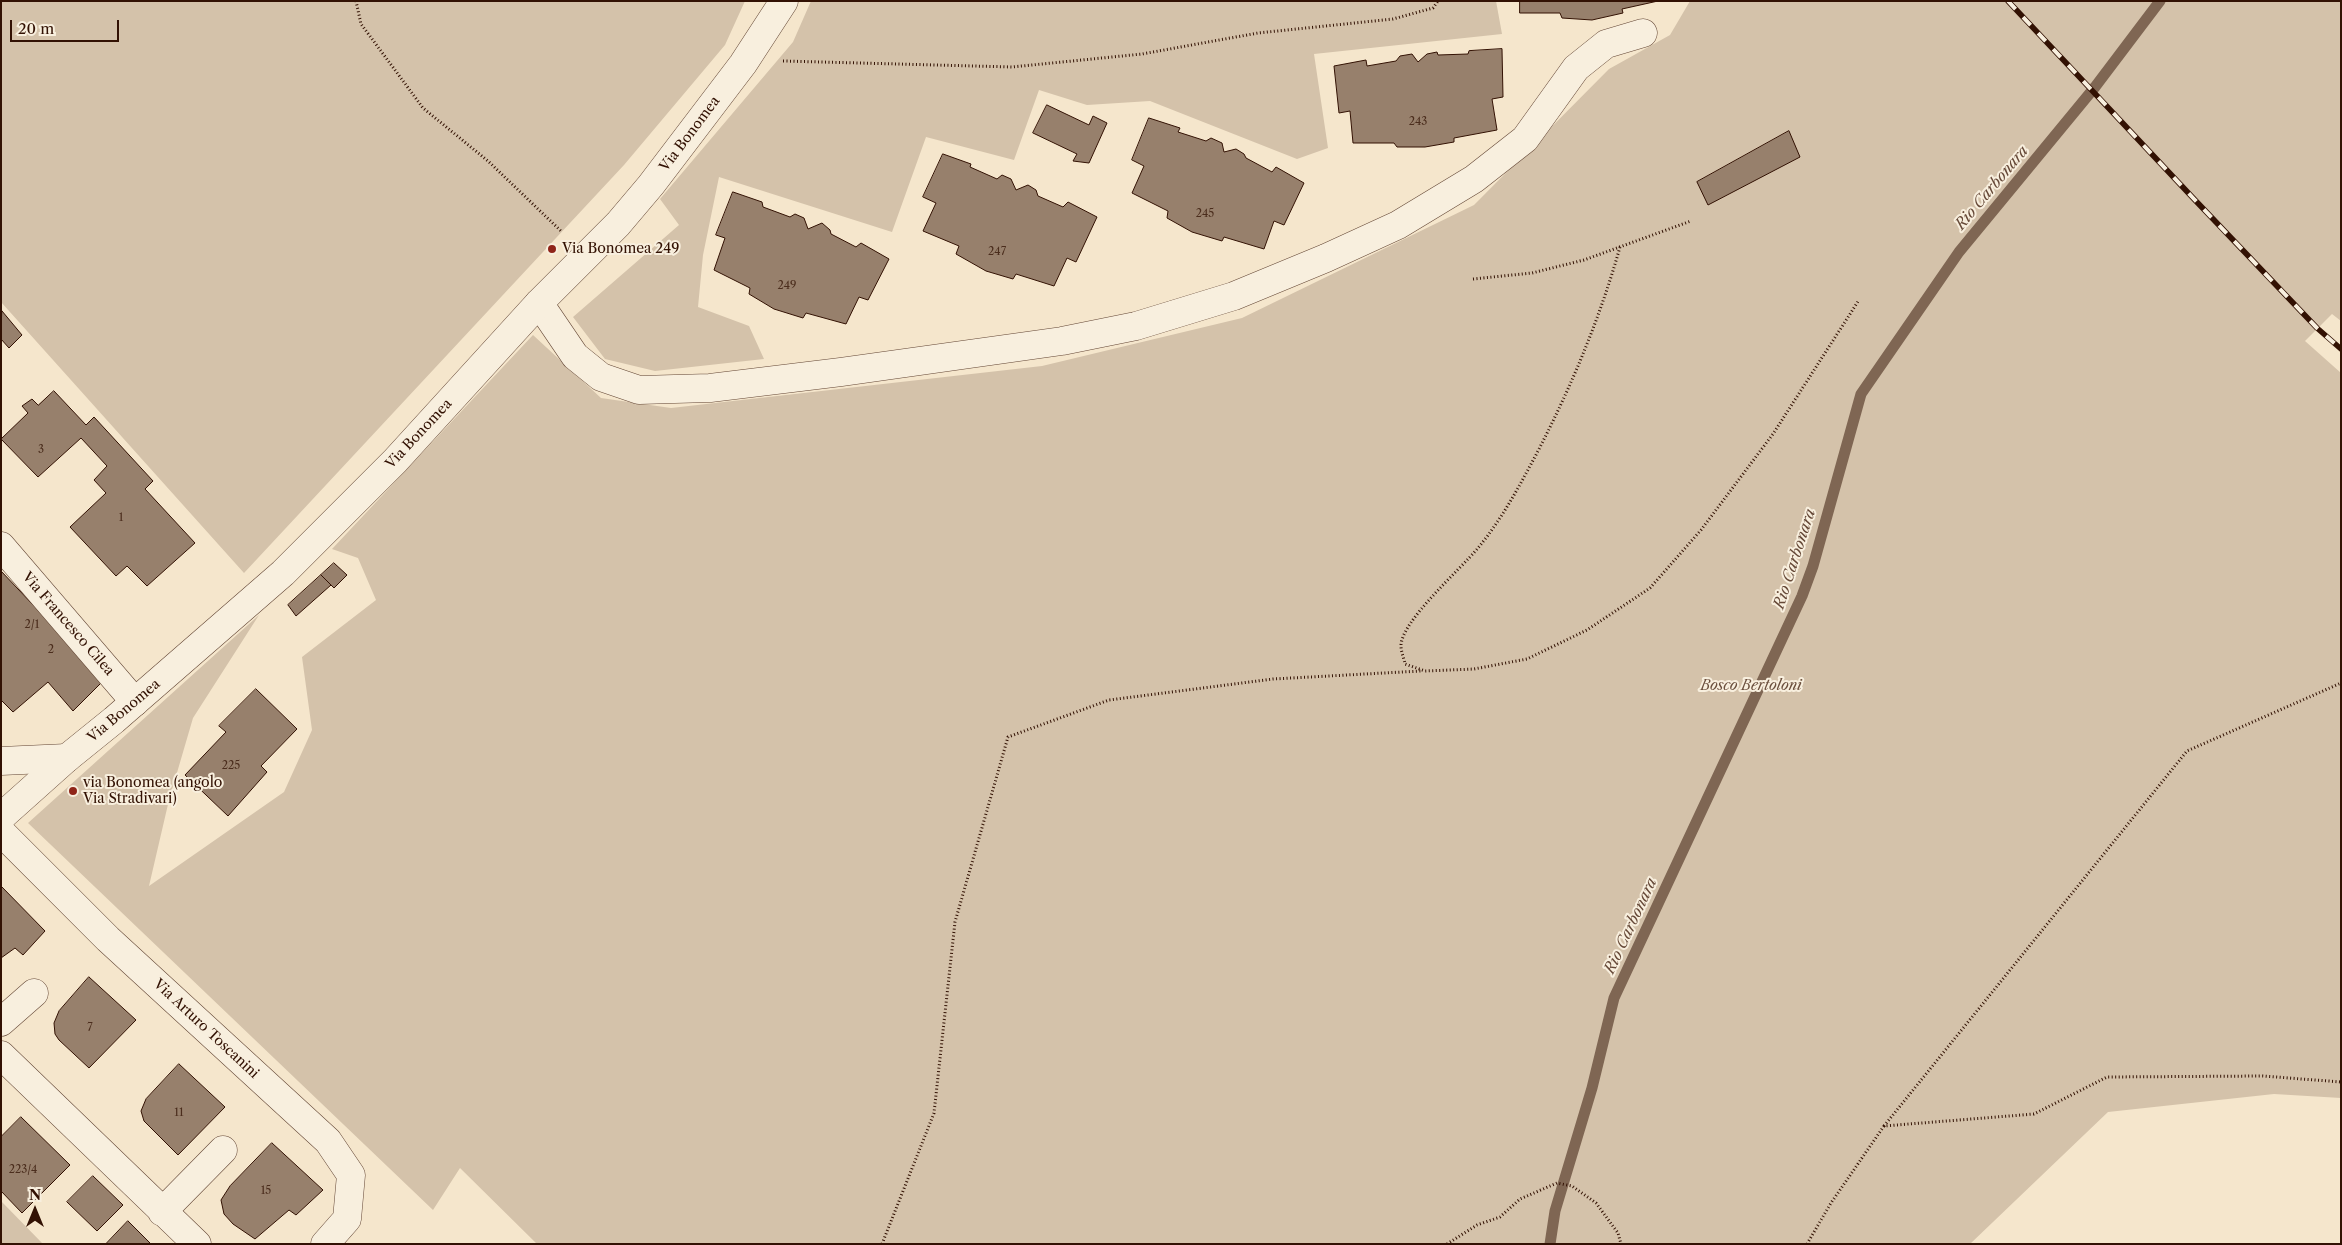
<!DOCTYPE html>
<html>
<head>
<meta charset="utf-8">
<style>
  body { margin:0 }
  #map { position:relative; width:2342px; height:1245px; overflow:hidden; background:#f5e6cc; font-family:"Libre Caslon Text",serif }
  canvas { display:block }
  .frame { position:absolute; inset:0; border:2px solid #321103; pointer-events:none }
  .north { position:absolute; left:10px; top:1185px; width:50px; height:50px; -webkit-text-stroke:4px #f8efde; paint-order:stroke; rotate:0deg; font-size:14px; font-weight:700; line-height:20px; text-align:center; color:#321103 }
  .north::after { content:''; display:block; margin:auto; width:18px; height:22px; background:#321103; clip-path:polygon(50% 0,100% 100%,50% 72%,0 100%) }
  .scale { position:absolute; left:10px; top:20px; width:109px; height:22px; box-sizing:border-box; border:2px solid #321103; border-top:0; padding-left:6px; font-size:15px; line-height:18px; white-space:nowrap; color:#321103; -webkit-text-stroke:4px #f8efde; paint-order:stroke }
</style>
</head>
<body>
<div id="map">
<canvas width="2342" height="1245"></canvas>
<div class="frame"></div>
<div class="north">N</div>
<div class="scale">20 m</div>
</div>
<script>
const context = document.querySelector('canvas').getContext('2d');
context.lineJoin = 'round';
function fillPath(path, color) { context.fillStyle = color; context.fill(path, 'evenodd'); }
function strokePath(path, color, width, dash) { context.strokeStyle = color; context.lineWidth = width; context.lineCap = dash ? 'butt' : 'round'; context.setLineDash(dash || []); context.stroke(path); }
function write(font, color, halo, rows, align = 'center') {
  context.font = font + ' "Libre Caslon Text",serif'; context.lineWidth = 4; context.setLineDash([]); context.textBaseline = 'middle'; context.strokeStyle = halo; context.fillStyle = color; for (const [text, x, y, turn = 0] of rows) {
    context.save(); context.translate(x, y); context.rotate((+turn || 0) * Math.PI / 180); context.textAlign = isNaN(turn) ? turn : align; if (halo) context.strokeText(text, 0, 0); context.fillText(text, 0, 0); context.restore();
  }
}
fillPath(new Path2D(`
  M1 1H745L725 45 624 165 244 573 1 302Z
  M811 1H1496L1502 34 1314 54 1328 148 1297 159 1150 101 1087 105 1039 90 1014 160 926 137 892 232 719 177 703 255 698 307 749 326 764 359 655 371 605 359 573 317 679 225 660 199 793 42Z
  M1690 1H2341V321L2332 314 2305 341 2341 373V1098L2274 1094 2108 1112 1970 1244H537L460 1168 433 1210 28 823 259 615 193 718 169 800 149 886 284 792 312 730 302 657 376 600 358 558 332 549 533 335 601 398 671 408 1042 366 1242 318 1474 205 1609 69 1670 35Z
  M1 1201 43 1244H1Z`), '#d4c2aa');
strokePath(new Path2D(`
  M1550 1244 1555 1211 1592 1088 1614 998 1802 596 1813 566 1861 394 1959 252 2095 87 2160 1`), '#7f6653', 11);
const building = new Path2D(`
  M1520 1H1658L1622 9 1623 13 1592 20 1562 18 1560 13H1520Z
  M1502 49 1503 97 1492 99 1497 130 1454 138V142L1425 147H1397L1394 143H1353L1350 111 1339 113 1334 66 1366 60 1367 66 1396 61 1400 56 1412 54 1418 62 1427 54 1437 52 1438 55 1468 54 1469 51Z
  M1047 105 1089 125 1093 116 1107 123 1089 163 1073 161 1077 154 1033 133Z
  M1149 118 1180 128 1178 132 1206 141 1211 138 1222 143 1224 152 1236 149 1244 154 1246 158 1272 172 1276 167 1304 183 1284 225 1274 221 1264 249 1224 237 1222 241 1192 232 1167 218 1168 211 1132 193 1144 166 1132 160Z
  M1789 131 1800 157 1708 205 1697 182Z
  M943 154 971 164 970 167 997 179 1002 175 1011 179 1016 190 1028 185 1036 190 1038 196 1063 207 1068 202 1097 217 1076 262 1067 258 1054 286 1016 274 1013 279 986 271 956 254 959 246 923 231 936 203 923 197Z
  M733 192 762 202 763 207 790 217 795 214 804 218 808 229 822 223 830 230 831 234 856 247 861 243 889 259 868 300 859 297 846 324 806 313 803 318 774 309 749 294 750 288 714 270 725 238 716 235Z
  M2 311 22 335 9 348 1 339Z
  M54 391 86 425 94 417 153 481 145 489 195 543 147 586 127 566 116 576 70 527 106 493 94 480 107 466 81 438 38 477 1 439 28 413 22 406 32 399 38 405Z
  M334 563 347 575 334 588 321 575Z
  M1 571 104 680 73 711 48 682 13 712 1 700Z
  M321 575 331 585 296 616 288 605Z
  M256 689 297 729 261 766 267 772 228 816 185 775 226 732 219 726Z
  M1 886 45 931 23 955 15 948 1 958Z
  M89 977 136 1020 89 1068 59 1040 55 1034 54 1023 59 1011Z
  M179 1064 225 1107 178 1155 144 1121 141 1111 146 1099Z
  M21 1117 70 1165 22 1213 1 1191V1137Z
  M272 1143 323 1190 296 1215 289 1210 255 1239 233 1224 224 1214 221 1200 230 1186Z
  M93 1176 123 1205 97 1231 67 1202Z
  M128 1221 151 1244H106Z`);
fillPath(building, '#97806c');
strokePath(building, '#321103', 1);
const minor = new Path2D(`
  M539 303 575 356 601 377 639 390 710 388 841 372 1062 341 1136 326 1234 296 1326 258 1398 225 1474 179 1525 139 1576 68 1606 44 1643 33
  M1 546 135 702
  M1 761 67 758
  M1 832 108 939 328 1141 351 1175 347 1219 325 1244
  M1 1022 34 993
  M1 1055 197 1244
  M162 1212 223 1150`);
const tertiary = new Path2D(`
  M1 817 67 758 114 720 283 573 395 461 539 303 618 224 651 185 743 64 784 1`);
strokePath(minor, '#634635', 29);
strokePath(tertiary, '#634635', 29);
strokePath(new Path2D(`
  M356 1 361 24 423 108 488 161 562 232
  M783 61 1012 67 1142 54 1258 33 1393 19 1433 8 1438 1
  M1620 247C1600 318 1572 385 1538 451 1520 485 1502 519 1478 548 1461 569 1401 621 1401 646 1401 652 1404 658 1405 664L1425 671 1474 669 1527 659 1587 630 1650 588 1701 530 1773 434 1859 300
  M1473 279 1532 273 1584 260 1691 221
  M1884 1126 2187 751 2341 683
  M882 1244 934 1113 955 922 1008 737 1109 700 1273 679 1421 671
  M1447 1244 1477 1225 1500 1217 1520 1199 1557 1183 1572 1186 1596 1203 1618 1233 1621 1244
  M1807 1244 1831 1203 1884 1126 2034 1114 2107 1077 2263 1076 2341 1082`), '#321103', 3, [1, 2.5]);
strokePath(minor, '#f8efde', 28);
strokePath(tertiary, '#f8efde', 28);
const rail = new Path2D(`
  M2008 1 2194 199 2317 328 2341 349`);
strokePath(rail, '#321103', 5.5);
strokePath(rail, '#f8efde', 4, [11]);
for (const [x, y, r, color] of [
  [552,249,5,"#8f2418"],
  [73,791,5,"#8f2418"]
]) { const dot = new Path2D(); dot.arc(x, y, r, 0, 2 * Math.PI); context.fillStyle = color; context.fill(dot); strokePath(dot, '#f8efde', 2); }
write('11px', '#4b2d1d', null, [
  ["243",1418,122],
  ["245",1205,214],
  ["247",997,252],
  ["249",787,286],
  ["3",41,450],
  ["1",121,518],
  ["2/1",32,625],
  ["2",51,650],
  ["225",231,766],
  ["7",90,1028],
  ["11",179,1113],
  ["223/4",23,1170],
  ["15",266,1191]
]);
write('14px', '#321103', '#f8efde', [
  ["Via Bonomea",690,134,-53],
  ["Via Bonomea",419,434,-47],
  ["Via Francesco Cilea",68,624,49],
  ["Via Bonomea",124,711,-40],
  ["Via Arturo Toscanini",206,1029,43]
]);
write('14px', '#321103', '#f8efde', [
  ["Via Bonomea 249",562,249],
  ["via Bonomea (angolo",83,783],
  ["Via Stradivari)",83,799]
], 'left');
write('italic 14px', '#6b4f3d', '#f8efde', [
  ["Bosco Bertoloni",1751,686]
]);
write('italic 15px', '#664938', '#f8efde', [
  ["Rio Carbonara",1992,188,-50],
  ["Rio Carbonara",1795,559,-72],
  ["Rio Carbonara",1631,926,-65]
]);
</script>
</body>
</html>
